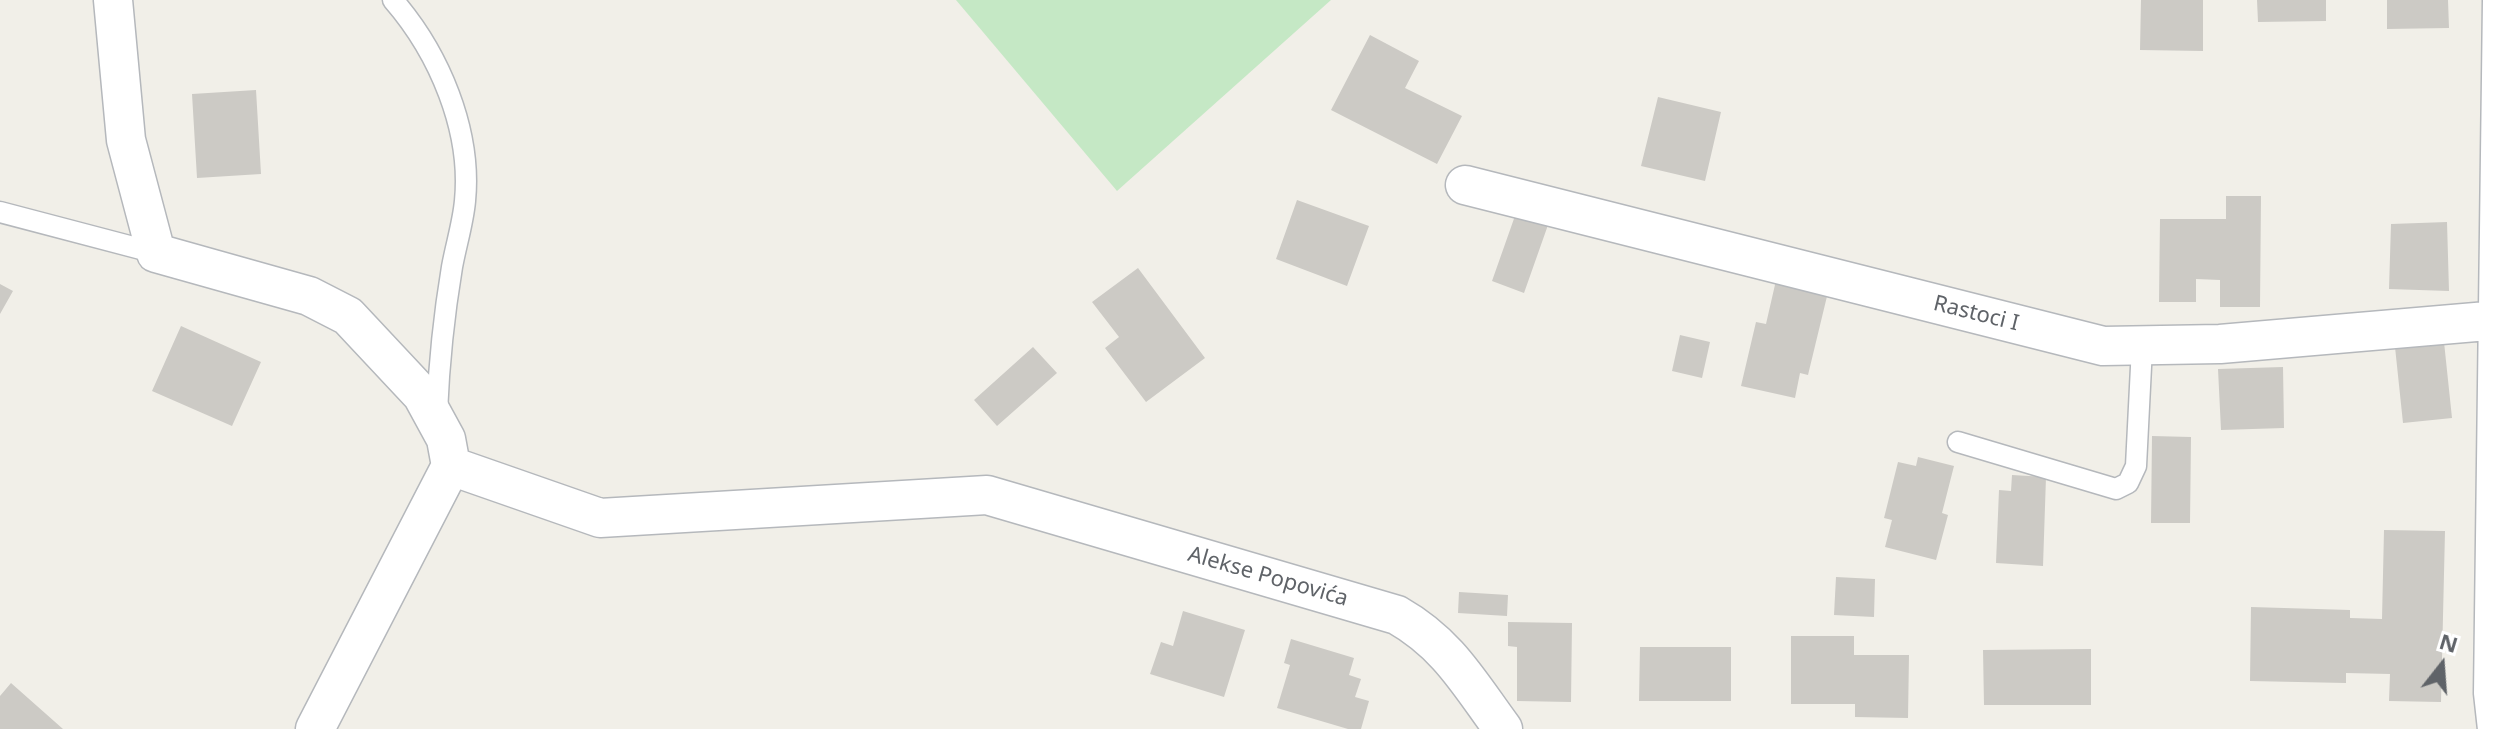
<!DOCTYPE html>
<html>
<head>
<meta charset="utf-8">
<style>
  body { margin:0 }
  #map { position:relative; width:2506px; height:729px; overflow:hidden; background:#f1efe8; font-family:"Noto Sans",sans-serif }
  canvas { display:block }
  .north { position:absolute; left:2402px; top:625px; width:80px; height:80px; -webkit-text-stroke:6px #fff; paint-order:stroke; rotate:17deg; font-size:22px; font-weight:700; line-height:32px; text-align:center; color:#5f6368 }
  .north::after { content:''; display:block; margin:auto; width:28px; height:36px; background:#5f6368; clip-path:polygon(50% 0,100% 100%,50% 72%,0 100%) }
</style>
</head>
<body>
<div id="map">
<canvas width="2506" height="729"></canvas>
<div class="north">N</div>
</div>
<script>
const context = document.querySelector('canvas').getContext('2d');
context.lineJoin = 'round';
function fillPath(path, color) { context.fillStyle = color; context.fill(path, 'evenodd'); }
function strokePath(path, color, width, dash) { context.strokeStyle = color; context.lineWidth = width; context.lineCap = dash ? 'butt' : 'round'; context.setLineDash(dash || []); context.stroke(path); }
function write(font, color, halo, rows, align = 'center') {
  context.font = font + ' "Noto Sans",sans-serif'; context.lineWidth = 6; context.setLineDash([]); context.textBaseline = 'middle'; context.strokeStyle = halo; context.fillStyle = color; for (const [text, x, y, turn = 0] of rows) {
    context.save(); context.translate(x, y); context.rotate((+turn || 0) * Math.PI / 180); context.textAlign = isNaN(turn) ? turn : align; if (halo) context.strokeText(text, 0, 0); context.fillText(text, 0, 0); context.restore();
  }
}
fillPath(new Path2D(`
  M956 0H1331L1117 191Z`), '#c5e8c5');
fillPath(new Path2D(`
  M2141 0H2203V51L2140 50Z
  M2257 0H2326V21L2258 22Z
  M2387 0H2448L2449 28 2387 29Z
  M1370 35 1419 61 1405 88 1462 116 1437 164 1331 110Z
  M256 90 261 174 197 178 192 94Z
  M1658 97 1721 112 1705 181 1641 166Z
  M2226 196H2261L2260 307H2220V280L2196 279V302H2159L2160 219H2226Z
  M1297 200 1369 226 1347 286 1276 259Z
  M1516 213 1548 225 1524 293 1492 281Z
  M2447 222 2449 291 2389 289 2391 224Z
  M1138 268 1205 358 1146 402 1105 348 1119 337 1092 302Z
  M1777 276 1829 288 1808 375 1800 373 1795 398 1741 386 1756 322 1766 324Z
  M0 284 13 291 0 314Z
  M181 326 261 362 232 426 152 391Z
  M1680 335 1710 342 1702 378 1672 371Z
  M2444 342 2452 418 2403 423 2395 347Z
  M1033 347 1057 373 997 426 974 400Z
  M2283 367 2284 428 2221 430 2218 369Z
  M2152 436 2191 437 2190 523H2151Z
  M1918 457 1954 466 1942 513 1948 515 1936 560 1885 547 1892 520 1884 518 1898 462 1916 466Z
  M2012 475 2046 477 2043 566 1996 563 1999 490 2011 491Z
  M2384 530 2445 531 2441 702 2389 701 2390 674 2346 673V683L2250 681 2251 607 2350 610V618L2382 619Z
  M1836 577 1875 579 1874 617 1834 615Z
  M1459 592 1508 595 1507 616 1458 613Z
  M1183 611 1245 630 1224 697 1150 674 1161 642 1173 646Z
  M1508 622 1572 623 1571 702 1517 701V647L1508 646Z
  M1791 636H1854V655H1909L1908 718 1855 717V704H1791Z
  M1291 639 1354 658 1349 675 1361 679 1355 697 1369 701 1361 729H1348L1277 708 1290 665 1284 663Z
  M1640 647H1731V701H1639Z
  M2091 649V705H1984L1983 650Z
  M11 683 63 729H0V696Z`), '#cccac5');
const service = new Path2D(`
  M393 0C439 53 472 130 465 201 463 223 456 245 452 267 444 315 439 363 437 412
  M0 212 156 253
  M1958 442 2116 489 2128 483 2136 466 2142 347`);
const minor = new Path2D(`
  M113 0 126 140 156 253 309 296 348 316 422 395 446 439 451 466 315 729
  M1465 185 2103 346 2220 344 2499 320
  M451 466 600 518 987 495 1397 615C1448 644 1469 683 1503 729
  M2497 729 2493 693 2502 0`);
strokePath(service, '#b5b8bc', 23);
strokePath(minor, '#b5b8bc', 41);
strokePath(service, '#fff', 20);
strokePath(minor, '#fff', 38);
write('22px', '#5f6368', '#fff', [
  ["Rastoci I",1976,314,14],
  ["Alekse Popovića",1268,577,16]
]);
</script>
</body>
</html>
